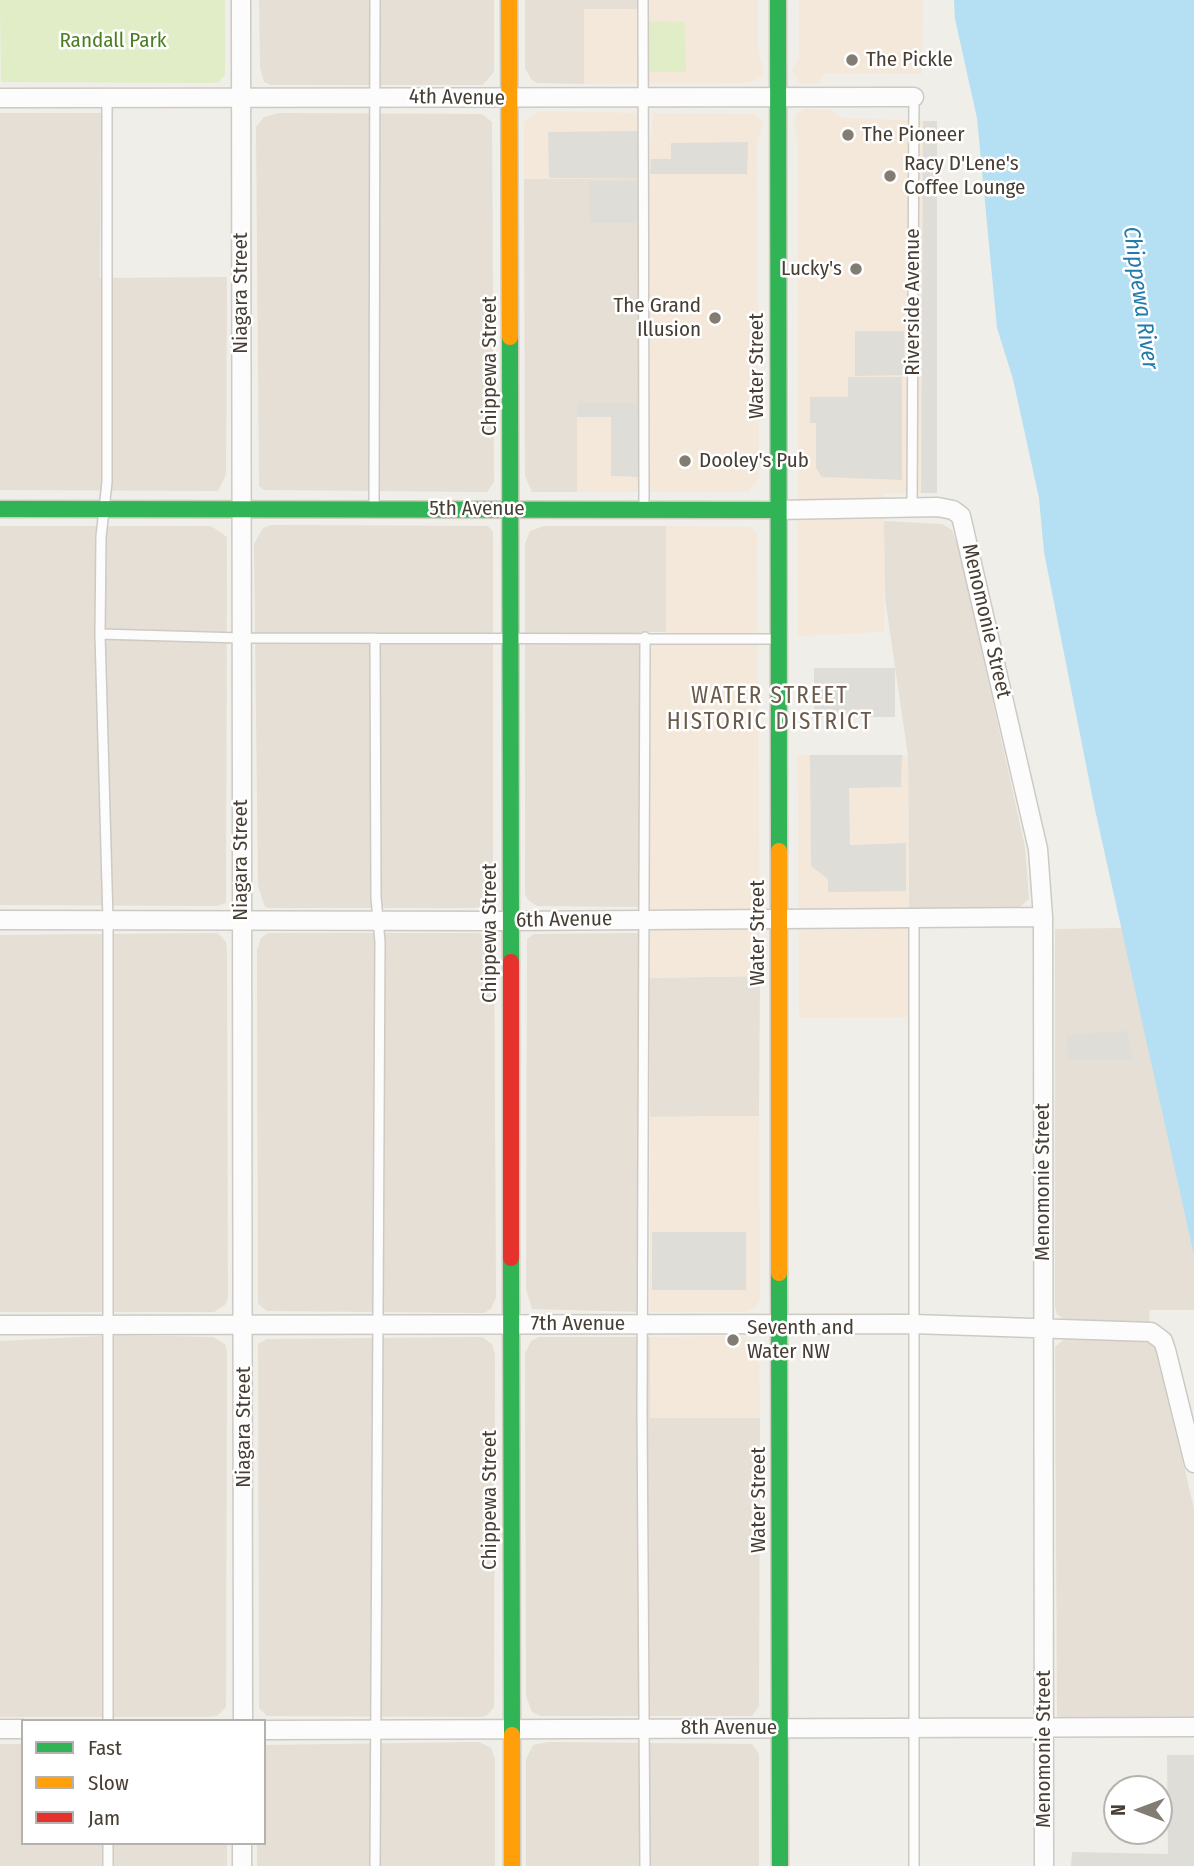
<!DOCTYPE html>
<html>
<head>
<meta charset="utf-8">
<style>
  body { margin:0 }
  #map { position:relative; width:1194px; height:1866px; overflow:hidden; background:#f0eee8; font-family:"Fira Sans Condensed",sans-serif }
  canvas { display:block }
  .legend { position:absolute; left:21px; top:1719px; width:245px; height:126px; box-sizing:border-box; background:#fff; border:2px solid #b5b2ae; margin:0; padding:9px 12px; list-style:none; font-size:21px; color:#473e34 }
  .legend li { display:flex; align-items:center; gap:14px; height:35px }
  .legend b { width:35px; border:2px solid #b5b2ae }
  .north { position:absolute; left:1103px; top:1775px; width:70px; height:70px; box-sizing:border-box; background:#fff; border:2px solid #b5b2ae; border-radius:50%; rotate:270deg; font-size:19px; font-weight:700; line-height:28px; text-align:center; color:#473e34 }
  .north::after { content:''; display:block; margin:auto; width:24px; height:32px; background:#827c73; clip-path:polygon(50% 0,100% 100%,50% 72%,0 100%) }
</style>
</head>
<body>
<div id="map">
<canvas width="1194" height="1866"></canvas>
<ul class="legend">
<li><b style="height:9px;background:#30b455"></b>Fast</li>
<li><b style="height:9px;background:#ff9f0a"></b>Slow</li>
<li><b style="height:9px;background:#e5322d"></b>Jam</li>
</ul>
<div class="north">N</div>
</div>
<script>
const context = document.querySelector('canvas').getContext('2d');
context.lineJoin = 'round';
function fillPath(path, color) { context.fillStyle = color; context.fill(path, 'evenodd'); }
function strokePath(path, color, width, dash) { context.strokeStyle = color; context.lineWidth = width; context.lineCap = dash ? 'butt' : 'round'; context.setLineDash(dash || []); context.stroke(path); }
function write(font, color, halo, rows, align = 'center') {
  context.font = font + ' "Fira Sans Condensed",sans-serif'; context.lineWidth = 5; context.setLineDash([]); context.textBaseline = 'middle'; context.strokeStyle = halo; context.fillStyle = color; for (const [text, x, y, turn = 0] of rows) {
    context.save(); context.translate(x, y); context.rotate((+turn || 0) * Math.PI / 180); context.textAlign = isNaN(turn) ? turn : align; if (halo) context.strokeText(text, 0, 0); context.fillText(text, 0, 0); context.restore();
  }
}
fillPath(new Path2D(`
  M259 0H494V72L483 85H271L264 82 260 67Z
  M525 0H639V9H584V84L537 83 531 79 525 68Z
  M0 113H101L100 278 227 277 226 475 218 491 0 490Z
  M279 113 482 114 492 122 494 482 487 492 264 490 259 486 256 127 264 117Z
  M640 178 639 403 577 404V492H532L525 476 524 179Z
  M884 521 942 524 952 530 959 549 1025 847 1029 899 1020 907 909 909 908 756 885 598Z
  M272 525 488 526 493 532V886L490 899 483 906 475 908H268L264 905 258 885 254 544 263 528Z
  M0 526H211L227 537 226 903 217 906 0 905Z
  M544 526H666V632H640V907L537 906 528 900 525 894V544L530 531Z
  M1122 928 1194 1256V1310H1150L1149 1322 1065 1320 1057 1314 1055 1307V929Z
  M218 933 226 942 227 953 228 1298 225 1305 214 1312H0V935Z
  M268 933H477L490 936 494 942 496 1297 491 1309 484 1313 267 1311 258 1304 257 950 261 938Z
  M640 933 641 1312 532 1309 526 1289 527 939 534 934Z
  M760 976 759 1116 650 1117 649 978Z
  M121 1335 213 1337 225 1344 227 1351 226 1707 217 1716 207 1717H0V1341Z
  M482 1337 492 1344 495 1355 494 1707 486 1716 478 1717 267 1716 259 1708 258 1344 267 1339Z
  M539 1337H650V1417L760 1418 759 1706 752 1716H541L532 1712 526 1696 525 1353 531 1341Z
  M1065 1339 1149 1340 1157 1349 1194 1509V1718H1061L1057 1716 1055 1347Z
  M479 1742 491 1748 495 1759V1866H257V1843H264V1745Z
  M548 1742 752 1744 759 1754V1866H526V1759L533 1745Z
  M0 1744H23V1843H227V1866H0Z`), '#e5dfd5');
fillPath(new Path2D(`
  M648 0H758V50L763 67 762 75 754 81 740 83 584 84V9H647Z
  M799 0H923L922 74 826 73 817 84 799 83 792 70 799 57Z
  M805 109 831 110 841 118 937 121V493L884 494V632L798 636V137L794 124 797 114Z
  M540 111 638 113 640 178 524 179V124L527 118Z
  M653 113 754 114 763 123 757 145 759 479 748 492H577V403H648V175Z
  M666 526 751 527 757 534 760 976 649 978 651 641 666 640Z
  M798 755H908L909 1017 799 1018Z
  M759 1116 760 1297 757 1307 746 1312H650V1117Z
  M742 1336 755 1343 759 1351 760 1418H650V1337Z`), '#f4e8da');
fillPath(new Path2D(`
  M0 0H225V74L219 82 211 83 1 82Z
  M645 21 685 22 686 72H646Z`), '#e0edc6');
fillPath(new Path2D(`
  M923 121H937V493H921Z
  M639 131 640 178H549L548 132Z
  M748 142 747 174H650L651 159H671V143Z
  M589 181H640V223H590Z
  M855 331H904L905 375 855 376Z
  M848 377H902V480L822 477 816 468V423H810V397H848Z
  M577 403H639L640 477 611 476V417H577Z
  M814 668H895V717H814Z
  M810 755H902L901 787 849 788 850 845 906 843V891L828 892V879L811 866Z
  M1127 1031 1133 1060H1068L1067 1035Z
  M652 1232H746V1290H652Z
  M1167 1755H1194V1866H1071L1072 1852 1168 1854Z`), '#dfddd8');
fillPath(new Path2D(`
  M954 0H1194V1256L1094 805 1044 552 1039 498 1013 379 997 328 977 118 955 19Z`), '#b5dff2');
const lane = new Path2D(`
  M643 0 644 506
  M374 506 375 0
  M912 508 914 97
  M100 634 101 537 107 482V98
  M645 637 642 1409 645 1866
  M375 638 376 897 380 942 375 1866
  M914 918V1866
  M108 1721V920L100 634 241 638 777 639
  M108 1843V1866`);
const street = new Path2D(`
  M241 0 243 1721
  M0 98 914 97
  M778 510 938 507 953 510 961 516 1038 849 1043 917 1044 1866
  M0 920 511 921 1043 917
  M0 1325 913 1324 1151 1332 1163 1341 1166 1350 1194 1463
  M0 1729H23
  M264 1730 1194 1727
  M242 1866V1843`);
const fast = new Path2D(`
  M778 0 779 851
  M510 337 511 962
  M0 509 778 510
  M511 1258 512 1735
  M779 1273 780 1866`);
const slow = new Path2D(`
  M509 0 510 337
  M779 851V1273
  M512 1735V1866`);
const jam = new Path2D(`
  M511 962V1258`);
strokePath(lane, '#cdcac4', 12);
strokePath(street, '#cdcac4', 21);
strokePath(fast, '#d2ccc0', 19);
strokePath(slow, '#d2ccc0', 19);
strokePath(jam, '#d2ccc0', 19);
strokePath(lane, '#fdfcfc', 9);
strokePath(street, '#fdfcfc', 18);
strokePath(fast, '#30b455', 16);
strokePath(slow, '#ff9f0a', 16);
strokePath(jam, '#e5322d', 16);
for (const [x, y, r, color] of [
  [852,60,7,"#827c73"],
  [848,135,7,"#827c73"],
  [890,176,7,"#827c73"],
  [856,269,7,"#827c73"],
  [715,318,7,"#827c73"],
  [685,461,7,"#827c73"],
  [733,1340,7,"#827c73"]
]) { const dot = new Path2D(); dot.arc(x, y, r, 0, 2 * Math.PI); context.fillStyle = color; context.fill(dot); strokePath(dot, '#fff', 2.5); }
write('21px', '#4c7e22', '#fff', [
  ["Randall Park",113,41]
]);
write('21px', '#473e34', '#fff', [
  ["The Pickle",866,60],
  ["The Pioneer",862,135],
  ["Racy D'Lene's",904,164],
  ["Coffee Lounge",904,188],
  ["Lucky's",842,269,"right"],
  ["The Grand",701,306,"right"],
  ["Illusion",701,330,"right"],
  ["Dooley's Pub",699,461],
  ["Seventh and",747,1328],
  ["Water NW",747,1352]
], 'left');
write('21px', '#473e34', '#fff', [
  ["4th Avenue",457,98,1],
  ["Niagara Street",241,293,-90],
  ["Riverside Avenue",913,302,-90],
  ["Chippewa Street",490,366,-90],
  ["Water Street",757,366,-90],
  ["5th Avenue",477,509],
  ["Menomonie Street",986,621,77],
  ["Niagara Street",241,860,-90],
  ["6th Avenue",564,920,-1],
  ["Chippewa Street",490,933,-90],
  ["Water Street",758,933,-90],
  ["Menomonie Street",1043,1182,-90],
  ["7th Avenue",578,1324],
  ["Niagara Street",244,1427,-90],
  ["Chippewa Street",490,1500,-90],
  ["Water Street",759,1500,-90],
  ["8th Avenue",729,1728],
  ["Menomonie Street",1044,1749,-90]
]);
write('italic 23px', '#217bac', '#fff', [
  ["Chippewa River",1140,298,82]
]);
context.letterSpacing = '2px';
write('23px', '#6b5b4a', '#fff', [
  ["WATER STREET",770,697],
  ["HISTORIC DISTRICT",770,723]
]);
context.letterSpacing = '0px';
</script>
</body>
</html>
